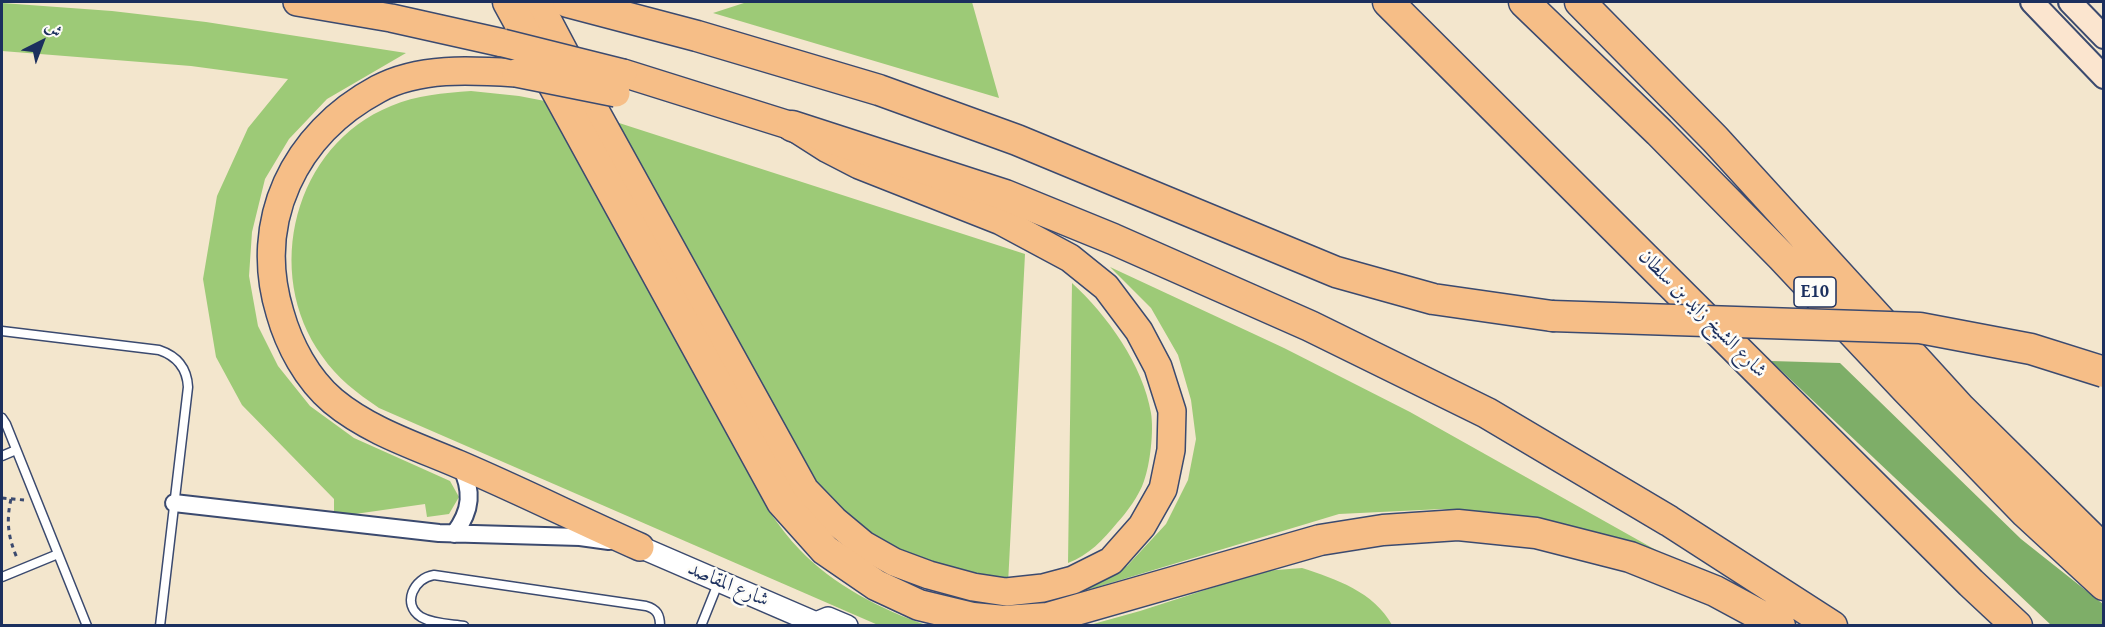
<!DOCTYPE html>
<html>
<head>
<meta charset="utf-8">
<style>
  body { margin:0 }
  #map { position:relative; width:2105px; height:627px; overflow:hidden; background:#f3e6cd; font-family:"Gentium Book Plus",Amiri,serif }
  canvas { display:block }
  .frame { position:absolute; inset:0; border:3px solid #1b2f5e; pointer-events:none }
  .north { position:absolute; left:12px; top:12px; width:60px; height:60px; -webkit-text-stroke:4px #fdfcf7; paint-order:stroke; rotate:42deg; font-size:16px; font-weight:700; line-height:24px; text-align:center; color:#1b2f5e }
  .north::after { content:''; display:block; margin:auto; width:21px; height:27px; background:#1b2f5e; clip-path:polygon(50% 0,100% 100%,50% 72%,0 100%) }
</style>
</head>
<body>
<div id="map">
<canvas width="2105" height="627"></canvas>
<div class="frame"></div>
<div class="north">ش</div>
</div>
<script>
const context = document.querySelector('canvas').getContext('2d');
context.lineJoin = 'round';
function fillPath(path, color) { context.fillStyle = color; context.fill(path, 'evenodd'); }
function strokePath(path, color, width, dash) { context.strokeStyle = color; context.lineWidth = width; context.lineCap = dash ? 'butt' : 'round'; context.setLineDash(dash || []); context.stroke(path); }
function write(font, color, halo, rows, align = 'center') {
  context.font = font + ' "Gentium Book Plus",Amiri,serif'; context.lineWidth = 5; context.setLineDash([]); context.textBaseline = 'middle'; context.strokeStyle = halo; context.fillStyle = color; for (const [text, x, y, turn = 0] of rows) {
    context.save(); context.translate(x, y); context.rotate((+turn || 0) * Math.PI / 180); context.textAlign = isNaN(turn) ? turn : align; if (halo) context.strokeText(text, 0, 0); context.fillText(text, 0, 0); context.restore();
  }
}
fillPath(new Path2D(`
  M747 2H972L999 98 713 13Z
  M2 3 112 11 206 22 406 53 327 99 289 139 265 179 252 232 249 276 258 326 278 366 310 406 354 438 450 481 459 497 449 514 427 517 425 504 334 517V499L242 405 216 357 203 279 217 196 248 128 288 79 191 66 2 51Z
  M471 91 519 96 550 102 771 514C780 526 789 539 800 550 832 584 882 610 926 625H878L379 408C357 393 337 378 322 356 262 273 294 145 391 106 417 95 443 93 471 91Z
  M616 122 1025 254 1008 584 899 557 840 513 817 482Z
  M1110 267 1284 348 1410 412 1663 554 1568 528 1442 509 1339 514 1074 594 1127 566 1166 524 1188 480 1196 439 1191 400 1178 355 1151 308Z
  M1072 283C1107 315 1143 365 1151 413 1154 431 1150 465 1144 481 1139 496 1127 512 1117 523 1103 540 1089 555 1068 563Z
  M1302 568C1336 579 1374 592 1392 625L1086 626 1140 611 1264 571Z`), '#9dca77');
fillPath(new Path2D(`
  M1771 361 1840 363 2021 539 2103 604V625H2051Z`), '#7eae68');
const service = new Path2D(`
  M2 331 159 350C177 356 187 368 188 387L160 626
  M2 418 6 424 87 626
  M2 456 16 450
  M2 577 58 554
  M464 626C451 624 433 624 421 617 401 604 414 578 434 575L646 606C657 609 660 615 660 626
  M701 626 719 581`);
const minor = new Path2D(`
  M174 503 439 533 580 537 609 541
  M454 534C472 510 473 491 460 464`);
const tertiary = new Path2D(`
  M640 547 816 623 818 626
  M816 623 828 618 847 626`);
const secondary = new Path2D(`
  M2032 2 2104 77
  M2070 2 2104 37`);
const trunk = new Path2D(`
  M297 2 391 18 503 43
  M538 2 596 112 805 490 834 520 864 545 894 562 929 575 973 587 1006 592 1043 588 1073 580 1111 561 1142 526 1163 489 1171 450 1172 411 1158 367 1139 331 1106 287 1070 258 1001 221 859 165 828 149 792 126 623 73
  M516 73C470 70 419 67 378 89 294 134 252 221 280 313 289 345 307 379 333 401 369 431 416 446 458 464 519 490 579 520 640 547`);
const motorway = new Path2D(`
  M508 2 782 502 825 550 876 585 919 605 973 618 1004 621 1048 618 1320 540 1383 530 1458 525 1536 533 1630 557 1715 591 1780 626
  M568 2 697 36 879 90 1017 140 1336 272 1433 299 1552 316
  M1388 2 1971 583 2017 626
  M1524 2 1659 132 1782 257 1906 389 2026 513 2104 585
  M1580 2 1715 139 1961 409 2104 550
  M792 126 1005 195 1113 239 1310 326 1487 413 1669 521 1832 626`);
strokePath(service, '#3b4a6f', 11);
strokePath(minor, '#3b4a6f', 20);
strokePath(tertiary, '#3b4a6f', 24);
strokePath(secondary, '#3b4a6f', 26);
strokePath(trunk, '#3b4a6f', 30);
strokePath(motorway, '#3b4a6f', 33);
strokePath(new Path2D(`
  M2 498 24 500
  M11 499C6 521 8 537 17 558`), '#3b4a6f', 3, [4.5, 4.5]);
strokePath(service, '#fff', 8);
strokePath(minor, '#fff', 16);
strokePath(tertiary, '#fff', 21);
strokePath(secondary, '#fbe5cf', 22);
strokePath(trunk, '#f6be87', 27);
strokePath(motorway, '#f6be87', 30);
const trunkBridge = new Path2D(`
  M503 43 623 73
  M516 73 616 93`);
const motorwayBridge = new Path2D(`
  M1552 316 1920 328 2031 349 2104 372`);
strokePath(trunkBridge, '#3b4a6f', 30, []);
strokePath(motorwayBridge, '#3b4a6f', 33, []);
strokePath(trunkBridge, '#f6be87', 27);
strokePath(motorwayBridge, '#f6be87', 30);
for (const [x, y, w] of [
  [1815,292,42]
]) { const box = new Path2D(); box.roundRect(x - w / 2, y - 15, w, 30, 4.5); context.fillStyle = '#fdfcf7'; context.fill(box); strokePath(box, '#1b2f5e', 1.5); }
write('bold 18px', '#1b2f5e', null, [
  ["E10",1815,292]
]);
write('20px', '#1b2f5e', '#fdfcf7', [
  ["شارع الشيخ زايد بن سلطان",1702,314,45],
  ["شارع المقاصد",728,585,23]
]);
</script>
</body>
</html>
